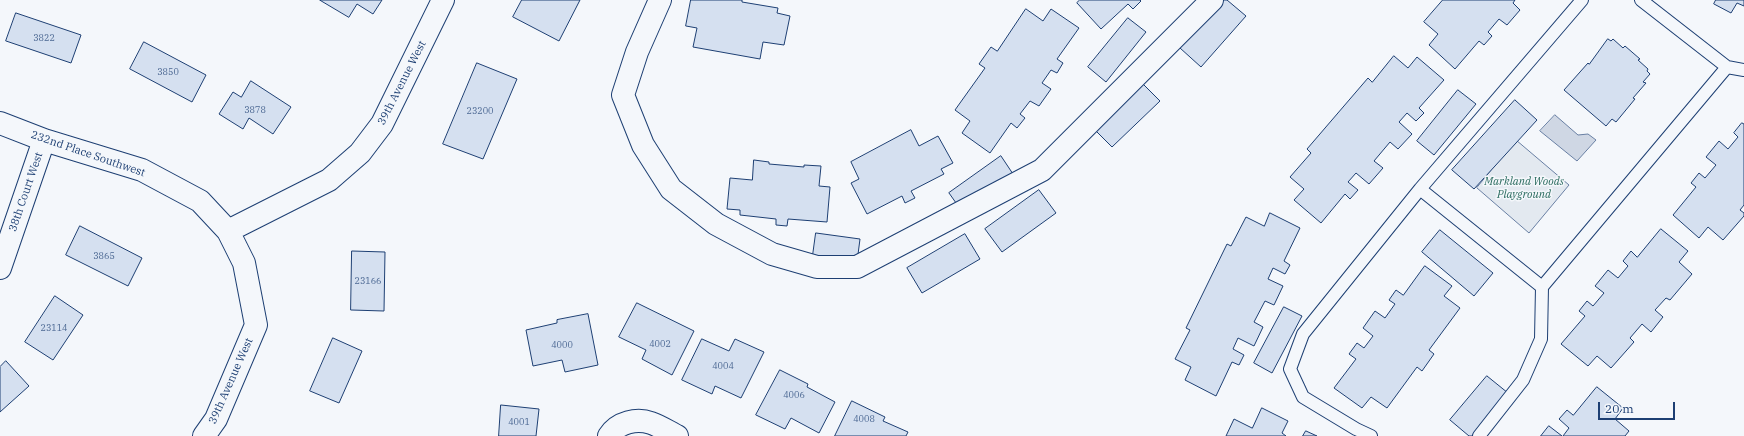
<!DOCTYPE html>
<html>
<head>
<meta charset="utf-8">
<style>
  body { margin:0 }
  #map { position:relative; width:1744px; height:436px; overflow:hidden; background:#f4f7fb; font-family:"IBM Plex Serif",serif }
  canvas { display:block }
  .scale { position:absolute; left:1598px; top:402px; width:77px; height:18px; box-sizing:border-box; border:2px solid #1d3f73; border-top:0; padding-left:5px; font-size:12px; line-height:14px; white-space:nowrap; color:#1d3f73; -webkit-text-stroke:3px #f4f7fb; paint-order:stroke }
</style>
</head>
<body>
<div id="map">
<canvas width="1744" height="436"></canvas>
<div class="scale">20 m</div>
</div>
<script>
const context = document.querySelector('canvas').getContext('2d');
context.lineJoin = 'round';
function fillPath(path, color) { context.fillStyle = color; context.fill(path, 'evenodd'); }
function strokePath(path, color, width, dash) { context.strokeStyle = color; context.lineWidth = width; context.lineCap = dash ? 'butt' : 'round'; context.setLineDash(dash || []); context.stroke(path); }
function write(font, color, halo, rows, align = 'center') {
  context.font = font + ' "IBM Plex Serif",serif'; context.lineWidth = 3; context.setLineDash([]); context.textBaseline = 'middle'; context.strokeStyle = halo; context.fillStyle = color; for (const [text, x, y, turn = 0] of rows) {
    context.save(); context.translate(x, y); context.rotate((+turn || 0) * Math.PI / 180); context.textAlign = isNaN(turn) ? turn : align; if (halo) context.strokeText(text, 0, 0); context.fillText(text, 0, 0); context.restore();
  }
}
const green = new Path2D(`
  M1516 140 1569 185 1529 233 1477 188Z`);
fillPath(green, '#e3e9f0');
strokePath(green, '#687fa3', 1);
const water = new Path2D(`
  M1555 115 1578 135 1588 134 1596 140 1577 161 1540 131Z`);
fillPath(water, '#cfd7e4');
strokePath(water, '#687fa3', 1);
const building = new Path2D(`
  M320 0H382L373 14 357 4 349 17Z
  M522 0H580L559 41 513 17Z
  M691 0H742V2L778 8 777 13 790 16 784 45 763 42 760 59 693 47 697 28 686 26Z
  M1080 0H1140L1141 1 1133 9 1128 4 1101 29 1077 3Z
  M1223 0H1227L1246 16 1201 67 1180 48Z
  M1443 0H1515L1513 3 1520 10 1507 25 1499 19 1488 32 1492 36 1484 45 1479 41 1455 69 1429 45 1438 34 1424 22Z
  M1716 0H1744V6L1737 3 1731 13 1714 4Z
  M1026 9 1043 21 1051 9 1079 28 1057 59 1063 63 1057 73 1051 70 1042 83 1051 89 1039 106 1030 101 1020 114 1025 118 1017 128 1011 123 990 153 962 133 970 121 955 110 985 68 979 64 991 47 997 51Z
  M16 13 81 35 71 63 6 41Z
  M1128 18 1146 32 1106 82 1088 67Z
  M1608 39 1611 41 1613 39 1623 48 1625 46 1640 59 1638 60 1648 69 1647 71 1650 74 1643 82 1646 83 1633 98 1635 99 1616 122 1612 119 1606 126 1564 90 1588 63 1589 64Z
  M144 42 206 75 192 102 130 69Z
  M1394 56 1408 68 1417 57 1444 80 1419 108 1424 113 1416 121 1407 113 1399 122 1412 134 1398 149 1390 142 1374 161 1383 168 1369 184 1356 173 1348 182 1358 190 1350 199 1345 194 1321 223 1294 200 1304 189 1290 177 1311 153 1307 149 1368 78 1372 82Z
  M477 63 517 79 483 159 443 144Z
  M1139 80 1160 101 1112 147 1091 126Z
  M251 81 291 107 273 134 249 118 243 129 219 114 233 92 241 97Z
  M1458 90 1476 104 1434 155 1417 141Z
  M1515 100 1537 120 1474 189 1452 170Z
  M1742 123 1744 124V205L1740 210 1744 213V216L1723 240 1708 227 1699 238 1673 215 1696 187 1691 183 1699 173 1705 178 1716 165 1706 157 1719 141 1728 149 1738 137 1734 133Z
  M911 130 919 146 938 136 953 163 941 169 944 174 911 191 915 198 905 203 902 196 867 214 851 183 859 179 851 162Z
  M1001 156 1013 174 961 210 949 193Z
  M754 160 769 162V164L804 167V165L821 166 819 186 830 187 827 222 788 219 787 226 776 225V219L740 215V210L727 209 730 178 752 180Z
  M1039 190 1056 213 1002 252 985 229Z
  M1270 213 1300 228 1284 261 1290 265 1285 274 1273 268 1268 279 1283 286 1274 305 1265 301 1254 322 1263 327 1254 346 1238 338 1233 349 1244 355 1239 365 1232 362 1216 396 1185 380 1191 367 1175 359 1190 330 1186 328 1227 244 1231 246 1246 217 1264 226Z
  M80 226 142 258 128 286 66 255Z
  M1661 229 1688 251 1679 262 1692 274 1670 300 1666 298 1655 310 1663 317 1651 332 1642 324 1630 338 1634 342 1611 368 1597 356 1588 366 1561 344 1585 316 1579 311 1587 301 1593 306 1604 293 1595 286 1608 270 1618 278 1628 266 1623 261 1631 251 1637 257Z
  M1440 230 1493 273 1474 296 1422 252Z
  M816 233 860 239 857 262 813 255Z
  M965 234 980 259 922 293 907 268Z
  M352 251 385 252 384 311 351 310Z
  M1425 266 1452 286 1444 296 1460 308 1429 350 1434 354 1422 371 1417 367 1387 408 1371 397 1362 408 1334 388 1356 359 1349 354 1357 343 1364 348 1373 336 1363 328 1375 311 1385 318 1395 304 1389 300 1396 290 1403 295Z
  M55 296 83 315 53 360 25 342Z
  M637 303 694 331 672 375 642 359 646 350 619 337Z
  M1284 307 1302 316 1272 373 1254 363Z
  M588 314 598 365 565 372 562 360 533 366 526 330 557 323V320Z
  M333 338 362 351 339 403 310 391Z
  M702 339 729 351 735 339 764 352 741 398 715 386 712 394 682 380Z
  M6 361 29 386 0 412V367Z
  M780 370 808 384 807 387 835 402 819 433 791 418 785 429 756 415Z
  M1487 376 1508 393 1472 436H1469L1450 420Z
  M1597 387 1623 408 1615 419 1629 431 1625 436H1563L1569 428 1559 419 1567 410 1573 415Z
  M852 401 885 417 883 421 908 432 906 436H835Z
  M501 405 539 409 536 436H499Z
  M1262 408 1288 421 1282 433 1286 436H1226L1234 419 1252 428Z
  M1549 426 1562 436H1541Z
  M1306 431 1317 436H1303Z`);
fillPath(building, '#d5e0f0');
strokePath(building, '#1d3f73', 1);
const service = new Path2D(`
  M1641 0 1727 67 1744 70
  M1420 189 1542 287
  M1371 436 1356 429 1303 397 1290 369 1303 334 1420 189 1582 0
  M1479 436 1523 380 1541 339 1542 287 1727 67`);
const minor = new Path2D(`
  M660 0 637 52 623 95 643 145 671 189 716 224 772 254 817 267H857L1042 170 1212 0
  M0 123 44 140 142 170 200 201 228 231 244 263 256 325 216 419 204 436
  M228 231 329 180 360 153 382 124 443 0
  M0 268 44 140
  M609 436C618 422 637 418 651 423 660 426 669 432 677 436`);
strokePath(service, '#1d3f73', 14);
strokePath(minor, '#1d3f73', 24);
strokePath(service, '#f4f7fb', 12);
strokePath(minor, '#f4f7fb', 22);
write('9px', '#4b6792', null, [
  ["3822",44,38],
  ["3850",168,72],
  ["3878",255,110],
  ["23200",480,111],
  ["3865",104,256],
  ["23166",368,281],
  ["23114",54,328],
  ["4002",660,344],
  ["4000",562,345],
  ["4004",723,366],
  ["4006",794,395],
  ["4008",864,419],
  ["4001",519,422]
]);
write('11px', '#1d3f73', '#f4f7fb', [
  ["39th Avenue West",402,83,-63],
  ["232nd Place Southwest",88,154,19],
  ["38th Court West",26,192,-71],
  ["39th Avenue West",231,381,-66]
]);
write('italic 11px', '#2c6c60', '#f4f7fb', [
  ["Markland Woods",1524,182],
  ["Playground",1524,195]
]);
</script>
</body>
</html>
